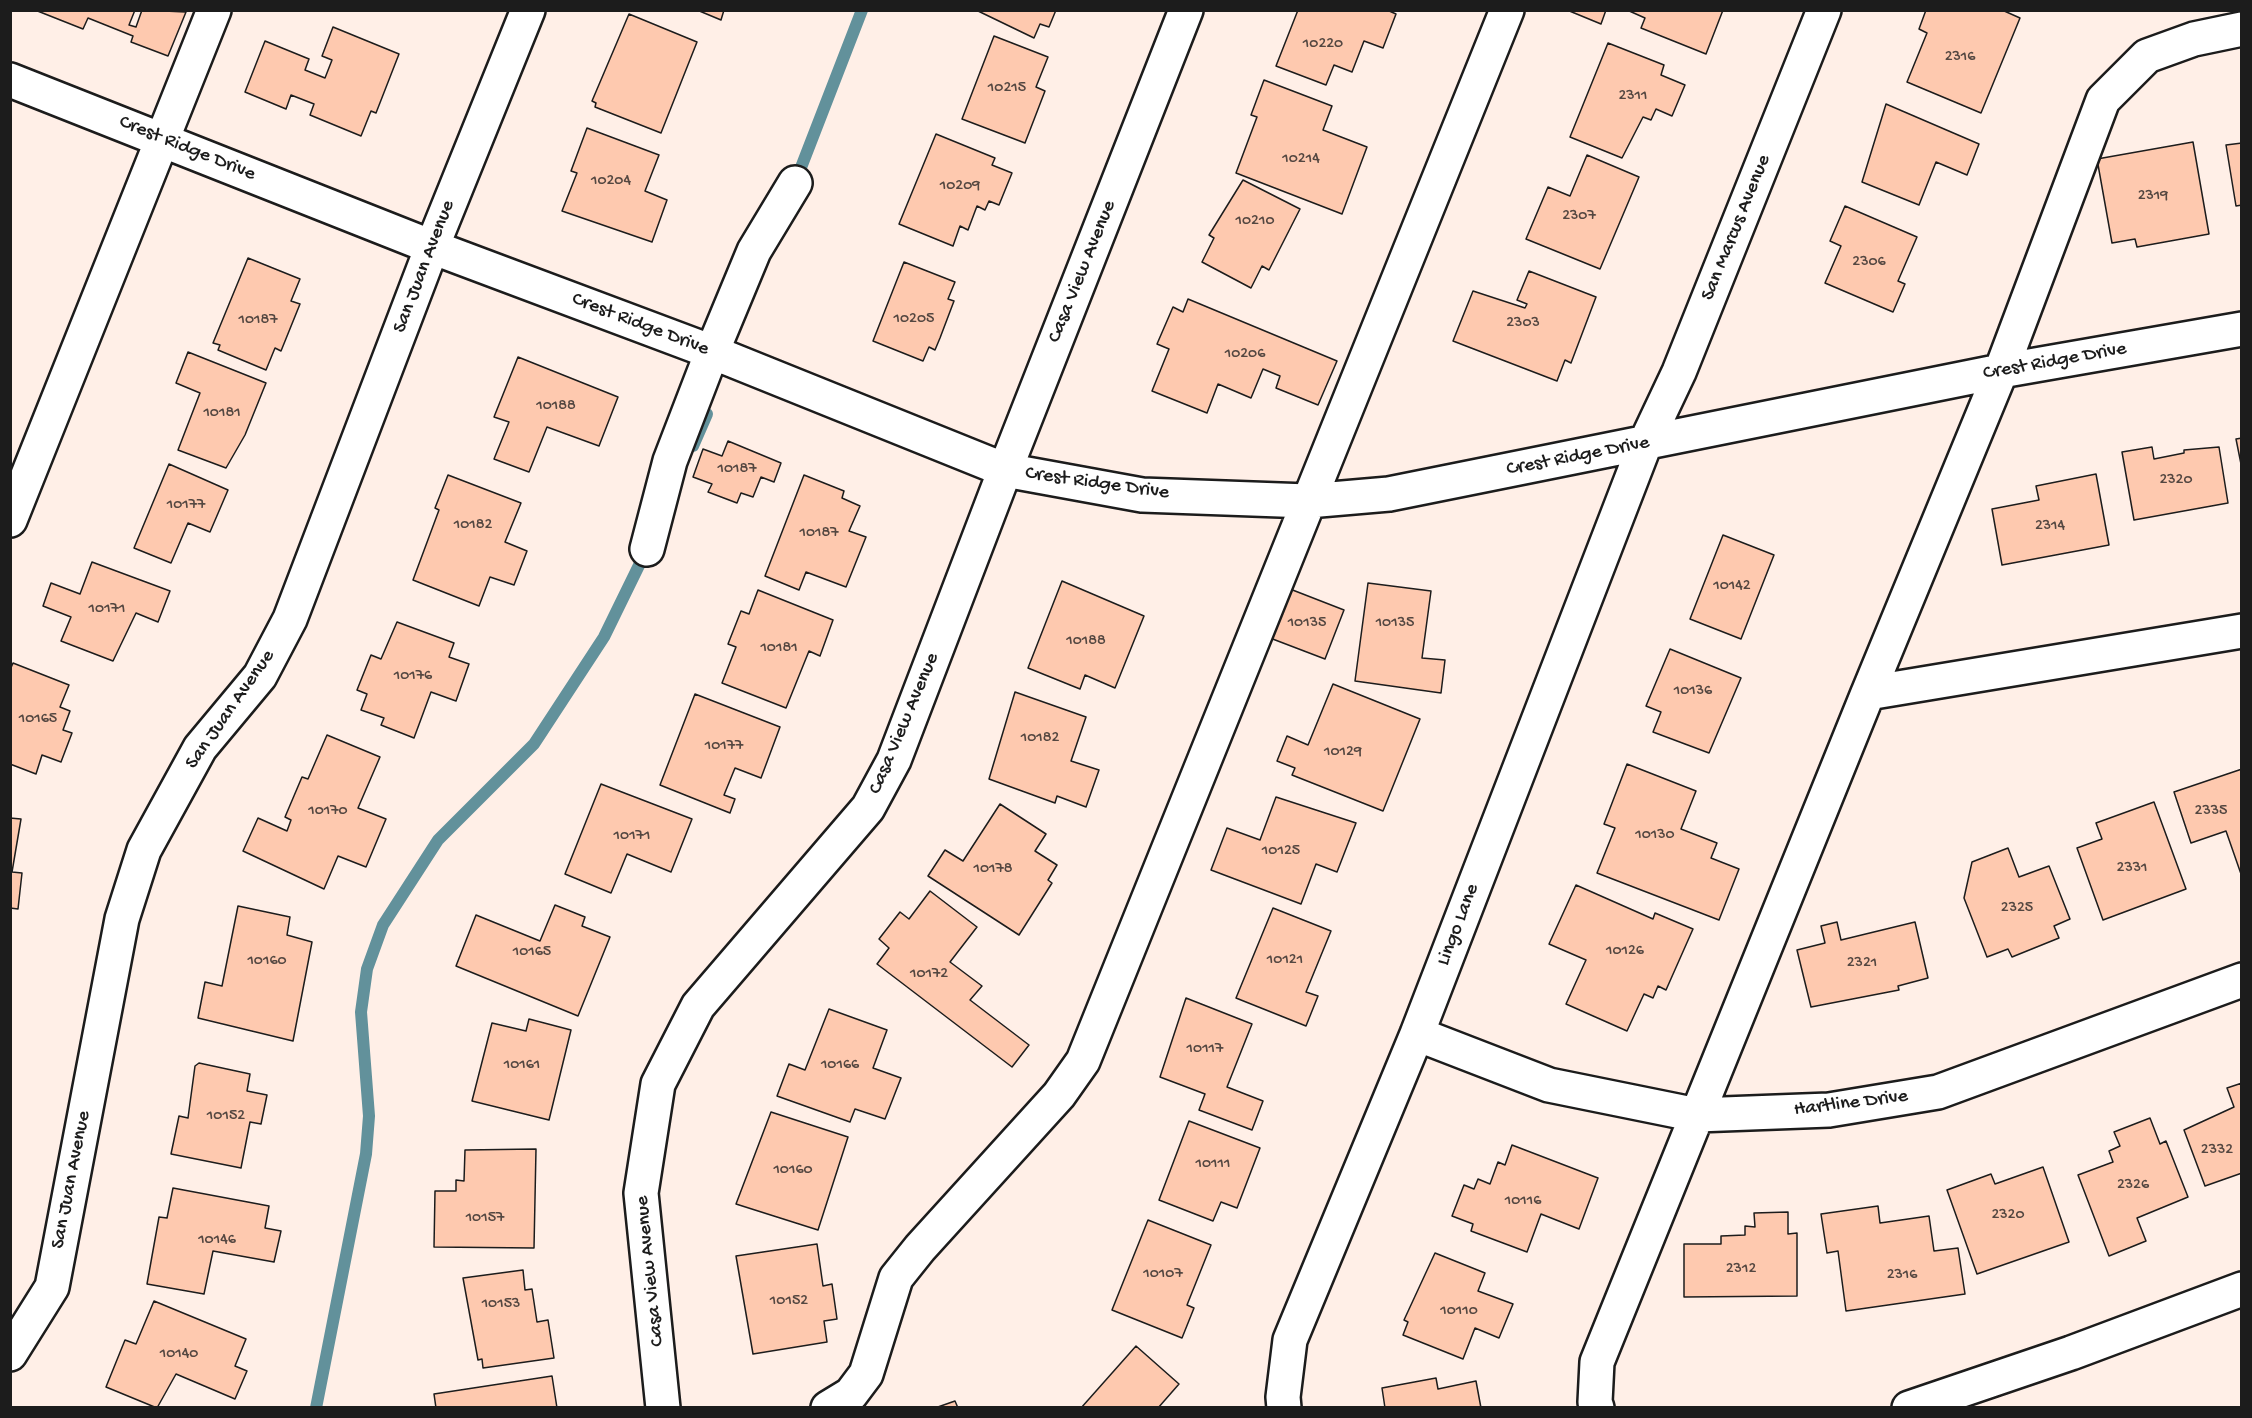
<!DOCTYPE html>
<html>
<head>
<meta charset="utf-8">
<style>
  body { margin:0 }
  #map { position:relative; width:2252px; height:1418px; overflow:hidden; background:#ffefe7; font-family:"Gochi Hand",sans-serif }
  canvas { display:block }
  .frame { position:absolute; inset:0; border:12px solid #1c1c1c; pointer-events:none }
</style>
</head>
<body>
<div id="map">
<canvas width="2252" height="1418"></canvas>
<div class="frame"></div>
</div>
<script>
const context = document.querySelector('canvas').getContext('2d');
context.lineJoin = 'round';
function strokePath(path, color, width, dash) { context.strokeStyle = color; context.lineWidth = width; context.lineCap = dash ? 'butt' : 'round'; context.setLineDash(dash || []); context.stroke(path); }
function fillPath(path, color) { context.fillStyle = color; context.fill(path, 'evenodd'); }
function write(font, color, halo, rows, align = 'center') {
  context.font = font + ' "Gochi Hand",sans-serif'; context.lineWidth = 4.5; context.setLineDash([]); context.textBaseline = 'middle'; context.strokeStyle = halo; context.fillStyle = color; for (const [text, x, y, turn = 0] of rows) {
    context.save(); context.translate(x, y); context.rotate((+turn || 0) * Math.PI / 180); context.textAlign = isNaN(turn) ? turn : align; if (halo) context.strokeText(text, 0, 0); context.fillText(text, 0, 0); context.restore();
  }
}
strokePath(new Path2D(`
  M795 183 862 10
  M693 446 707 414
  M316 1408 366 1154 369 1116 361 1012 367 969 383 925 438 840 534 744 604 637 647 549`), '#62919b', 12);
const building = new Path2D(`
  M35 10H135L129 25 136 27 142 10 186 12 168 56 131 42 133 36 88 18 83 29Z
  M697 10H724L721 20Z
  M976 10H1056L1049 27 1040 24 1034 38Z
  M1298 10H1387L1396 14 1383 48 1364 41 1352 72 1334 65 1326 85 1276 66Z
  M1567 10H1606L1601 24Z
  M1627 10H1723L1706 54 1641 28 1645 18Z
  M1926 10H2002L2020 18 1981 113 1907 82 1927 33 1919 29Z
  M629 14 697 42 661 133 595 107 596 103 592 101Z
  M333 27 399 54 376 113 371 111 361 136 310 115 314 104 291 95 286 109 245 92 265 41 309 59 305 70 325 78 332 60 322 56Z
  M994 36 1048 57 1036 87 1045 91 1025 143 962 119Z
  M1608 43 1664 65 1661 75 1685 85 1672 116 1656 109 1651 120 1643 117 1622 158 1570 137Z
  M1264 80 1332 106 1323 130 1367 147 1342 214 1236 173 1257 117 1251 115Z
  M1886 104 1979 144 1967 175 1936 162 1919 205 1862 182Z
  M587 128 659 155 645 191 667 200 652 242 562 211 577 173 571 171Z
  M936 134 995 158 992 165 1012 173 999 205 989 201 985 210 977 206 968 230 960 226 953 246 899 224Z
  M2193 142 2209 234 2137 247 2135 239 2112 243 2097 159Z
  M2242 143V205L2236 206 2226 145Z
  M1587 155 1639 177 1600 269 1526 239 1548 187 1570 196Z
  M1243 180 1300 209 1269 270 1262 266 1251 288 1202 262 1214 238 1209 235Z
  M1845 206 1917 237 1898 281 1905 284 1893 312 1825 283 1841 246 1830 241Z
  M248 258 300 279 291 301 300 304 281 351 275 348 266 370 218 350 220 345 213 343Z
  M904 262 955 282 948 299 954 301 940 338 935 350 929 347 923 361 873 341Z
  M1529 271 1596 297 1571 363 1565 360 1557 381 1453 341 1473 291 1525 308 1527 304 1517 300Z
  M1188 299 1337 361 1318 405 1276 388 1280 376 1263 369 1251 398 1218 384 1207 413 1152 391 1169 349 1157 344 1173 307 1183 312Z
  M188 352 266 383 245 435 226 468 178 450 200 393 176 383Z
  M518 357 618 397 599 446 547 427 529 472 494 459 509 422 494 417Z
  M2242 438V469L2236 439Z
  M728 441 781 463 774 482 761 477 753 497 741 493 737 503 708 492 712 484 693 477 703 449 722 456Z
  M2152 447 2154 459 2184 453V450L2219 447 2228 503 2134 520 2122 452Z
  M169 464 228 490 210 532 188 523 171 563 134 548Z
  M2096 474 2109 545 2002 565 1992 509 2039 500 2036 486Z
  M448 475 521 503 505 542 527 551 514 585 490 577 479 606 413 580 439 510 435 508Z
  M804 475 844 491 842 498 860 506 849 531 866 537 846 587 806 572 799 590 765 576Z
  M1723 535 1774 555 1741 639 1690 619Z
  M92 562 170 591 158 622 136 613 113 661 61 641 71 617 43 606 51 583 80 594Z
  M1062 581 1144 616 1115 688 1085 675 1080 689 1028 668Z
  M1368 583 1431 591 1422 658 1445 660 1441 693 1355 681Z
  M1290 589 1344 610 1325 659 1270 638Z
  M758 590 833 620 820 656 809 651 786 708 722 683 736 647 728 644 741 611 749 614Z
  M397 622 454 643 449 657 469 664 456 701 431 692 414 738 381 725 384 718 361 710 367 694 357 690 371 655 381 659Z
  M1670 649 1741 678 1709 753 1653 732 1661 712 1646 706Z
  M13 663 69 685 60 707 70 711 63 730 72 733 61 762 42 755 36 774 10 764V670Z
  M1333 684 1420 719 1383 811 1292 775 1295 768 1277 761 1287 736 1308 745Z
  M1015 692 1086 717 1071 761 1099 770 1086 807 1057 796 1055 803 989 779Z
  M695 694 780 727 761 778 735 768 724 795 735 799 730 813 660 785Z
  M327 735 380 757 358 808 386 819 366 867 338 856 324 889 243 851 258 818 287 831 291 820 285 817 302 777 308 779Z
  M1627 764 1696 791 1681 829 1717 843 1711 858 1739 869 1719 920 1597 873 1615 828 1604 824Z
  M2242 769V874H2241L2226 831 2191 843 2174 792Z
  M601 784 692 819 671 872 627 854 611 893 565 874Z
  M1276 797 1356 823 1337 872 1316 864 1301 904 1211 870 1227 828 1260 840Z
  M2154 802 2186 889 2103 920 2077 848 2102 839 2096 823Z
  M1000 804 1046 834 1035 851 1057 865 1048 880 1052 883 1019 935 928 876 945 850 963 861Z
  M10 818 21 819 12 872 22 873 18 909 10 908Z
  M2008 848 2019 877 2049 866 2070 919 2054 926 2059 938 2012 957 2008 949 1987 957 1964 898 1972 862Z
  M1576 885 1653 919 1655 913 1693 929 1666 990 1658 986 1653 998 1644 994 1627 1031 1566 1004 1586 960 1549 944Z
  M930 891 977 927 950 962 982 986 970 1000 1029 1045 1012 1067 877 964 889 948 879 939 900 912 909 919Z
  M555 905 585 917 582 926 610 937 578 1016 456 966 476 915 540 941Z
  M238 906 290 917 287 935 312 942 293 1041 198 1018 205 982 222 986Z
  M1273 908 1331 931 1306 992 1318 996 1306 1026 1236 998Z
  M1837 922 1841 940 1915 922 1928 978 1898 986 1899 990 1811 1007 1797 950 1825 943 1821 926Z
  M1186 998 1252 1024 1227 1087 1263 1101 1252 1130 1199 1110 1205 1094 1160 1077Z
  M829 1009 887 1030 873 1068 901 1078 885 1119 855 1109 850 1122 777 1096 789 1064 805 1070Z
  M529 1019 571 1030 549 1120 472 1101 492 1023 526 1031Z
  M199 1063 250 1074 247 1091 267 1095 261 1124 250 1122 241 1168 171 1154 179 1116 188 1118 195 1066Z
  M2242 1083V1173L2205 1186 2184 1130 2234 1107 2227 1088Z
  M771 1112 848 1137 818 1230 736 1204Z
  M2150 1118 2160 1144 2166 1141 2188 1197 2137 1218 2146 1241 2109 1256 2078 1175 2113 1162 2109 1151 2120 1146 2114 1132Z
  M1189 1121 1260 1148 1237 1208 1221 1202 1213 1221 1159 1200Z
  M1512 1145 1598 1178 1579 1229 1541 1214 1527 1252 1471 1231 1473 1224 1452 1216 1464 1185 1474 1189 1478 1179 1490 1184 1498 1162 1505 1165Z
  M536 1149 534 1248 434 1247 435 1191H456V1180L464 1181 465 1150Z
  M2043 1167 2069 1242 1977 1274 1947 1190 1991 1174 1995 1184Z
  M173 1188 269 1206 265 1228 281 1231 274 1262 213 1251 204 1294 147 1284 159 1217 167 1218Z
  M1878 1206 1880 1223 1929 1216 1934 1251 1958 1248 1965 1294 1846 1311 1838 1251 1827 1253 1821 1214Z
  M1788 1212V1234L1797 1233V1296L1684 1297V1244H1721V1236L1745 1235V1226L1755 1227 1754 1213Z
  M1148 1220 1211 1245 1187 1305 1194 1308 1182 1338 1112 1310Z
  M817 1244 823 1286 832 1284 837 1319 824 1321 827 1342 753 1354 736 1256Z
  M1435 1253 1485 1273 1478 1291 1513 1304 1499 1338 1475 1328 1463 1359 1403 1335 1408 1322 1404 1320Z
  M523 1270 525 1290 532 1289 537 1322 548 1320 554 1358 483 1368 482 1359 478 1360 463 1278Z
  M154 1301 246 1339 235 1366 247 1371 235 1399 176 1374 157 1408 106 1387 125 1340 136 1344Z
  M1136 1346 1179 1384 1158 1408H1081Z
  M552 1376 557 1408H436L434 1394Z
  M1436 1378 1438 1389 1476 1381 1481 1408H1385L1382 1388Z
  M955 1401 958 1408H935Z`);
fillPath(building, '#fec9af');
strokePath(building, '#1c1c1c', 1.5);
const minor = new Path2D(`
  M2242 29 2194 39 2147 56 2103 100 2001 371 1868 693 2242 631
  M10 80 432 247 712 352 1005 470 1142 495 1308 501 1389 494 2001 371 2242 329
  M10 520 214 10
  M647 549 670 461 712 352 754 251 795 183
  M1417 1034 1549 1085 1697 1115 1829 1110 1938 1092 2242 980
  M10 1354 52 1287 122 919 144 850 200 748 260 676 290 619 432 247 528 10
  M663 1408 641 1193 658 1084 698 1006 868 808 894 760 1005 470 1186 10
  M828 1408 851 1394 866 1374 896 1278 920 1248 1059 1095 1083 1061 1507 10
  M1284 1408 1283 1397 1290 1340 1417 1034 1645 444 1679 372 1824 10
  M1597 1408 1595 1402 1597 1362 1868 693
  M1909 1408 2071 1353 2242 1289`);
strokePath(minor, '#1c1c1c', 38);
strokePath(minor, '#fff', 33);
write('16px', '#544741', null, [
  ["10220",1323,45],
  ["2316",1960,58],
  ["10215",1007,89],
  ["2311",1633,97],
  ["10214",1301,160],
  ["10204",611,182],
  ["10209",960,187],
  ["2319",2153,197],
  ["2307",1579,217],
  ["10210",1255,222],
  ["2306",1869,263],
  ["10205",914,320],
  ["10187",258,321],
  ["2303",1523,324],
  ["10206",1245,355],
  ["10188",556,407],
  ["10181",222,414],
  ["10187",737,470],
  ["2320",2176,481],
  ["10177",186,506],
  ["10182",473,526],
  ["2314",2050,527],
  ["10187",819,534],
  ["10142",1732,587],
  ["10171",107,610],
  ["10135",1307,624],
  ["10135",1395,624],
  ["10188",1086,642],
  ["10181",779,649],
  ["10176",413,677],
  ["10136",1693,692],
  ["10165",38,720],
  ["10182",1040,739],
  ["10177",724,747],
  ["10129",1343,753],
  ["10170",328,812],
  ["2335",2211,812],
  ["10130",1655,836],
  ["10171",632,837],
  ["10125",1281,852],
  ["2331",2132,869],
  ["10178",993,870],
  ["2325",2017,909],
  ["10126",1625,952],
  ["10165",532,953],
  ["10121",1285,961],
  ["10160",267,962],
  ["2321",1862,964],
  ["10172",929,975],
  ["10117",1205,1050],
  ["10161",522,1066],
  ["10166",840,1066],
  ["10152",226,1117],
  ["2332",2217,1151],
  ["10111",1213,1165],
  ["10160",793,1171],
  ["2326",2133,1186],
  ["10116",1523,1202],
  ["2320",2008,1216],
  ["10157",485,1219],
  ["10146",217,1241],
  ["2312",1741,1270],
  ["10107",1163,1275],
  ["2316",1902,1276],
  ["10152",789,1302],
  ["10153",501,1305],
  ["10110",1459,1312],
  ["10140",179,1355]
]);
write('20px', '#1c1c1c', '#fff', [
  ["Crest Ridge Drive",187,149,22],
  ["San Marcus Avenue",1737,228,-68],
  ["San Juan Avenue",425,267,-69],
  ["Casa View Avenue",1083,272,-68],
  ["Crest Ridge Drive",640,325,21],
  ["Crest Ridge Drive",2055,362,-10],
  ["Crest Ridge Drive",1578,457,-11],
  ["Crest Ridge Drive",1097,484,8],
  ["San Juan Avenue",231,710,-55],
  ["Casa View Avenue",905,724,-67],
  ["Lingo Lane",1459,925,-69],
  ["Hartline Drive",1851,1104,-7],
  ["San Juan Avenue",72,1180,-79],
  ["Casa View Avenue",651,1271,-96]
]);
</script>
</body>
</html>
